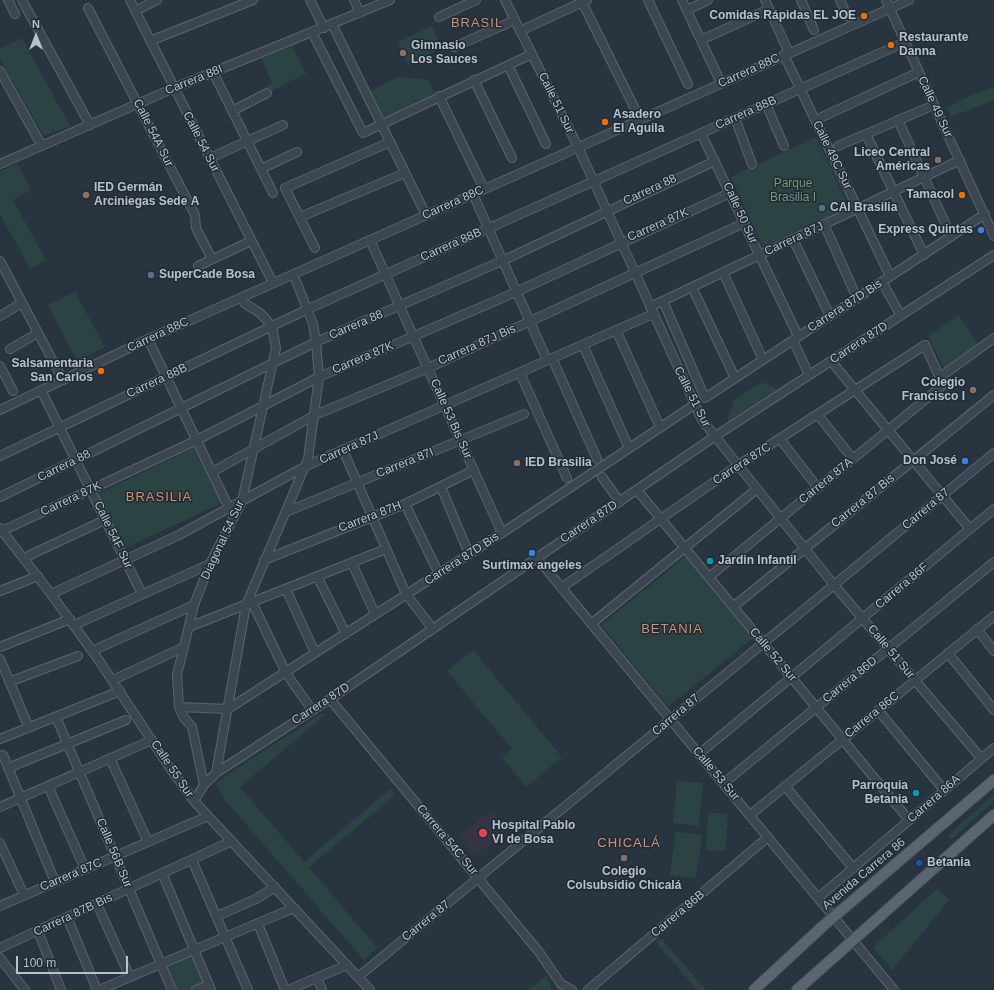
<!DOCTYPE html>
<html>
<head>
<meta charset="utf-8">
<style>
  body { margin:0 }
  #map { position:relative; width:994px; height:990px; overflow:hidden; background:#283541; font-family:Helvetica,sans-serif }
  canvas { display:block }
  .north { position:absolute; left:16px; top:16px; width:40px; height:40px; -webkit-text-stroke:3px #202b36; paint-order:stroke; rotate:0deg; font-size:11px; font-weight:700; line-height:16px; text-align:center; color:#b9c1cb }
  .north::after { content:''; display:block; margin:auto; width:14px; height:18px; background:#b9c1cb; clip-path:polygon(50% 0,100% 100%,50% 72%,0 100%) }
  .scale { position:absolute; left:16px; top:956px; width:112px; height:18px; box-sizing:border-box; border:2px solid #b9c1cb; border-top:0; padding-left:5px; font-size:12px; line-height:14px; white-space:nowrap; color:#b9c1cb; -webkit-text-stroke:3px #202b36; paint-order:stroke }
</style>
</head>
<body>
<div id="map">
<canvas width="994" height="990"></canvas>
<div class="north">N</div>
<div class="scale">100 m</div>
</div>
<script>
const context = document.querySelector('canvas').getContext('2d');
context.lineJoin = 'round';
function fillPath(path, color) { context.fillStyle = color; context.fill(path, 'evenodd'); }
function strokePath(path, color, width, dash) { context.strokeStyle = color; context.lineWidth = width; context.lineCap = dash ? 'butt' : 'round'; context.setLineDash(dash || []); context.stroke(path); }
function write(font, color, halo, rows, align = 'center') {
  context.font = font + ' Helvetica,sans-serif'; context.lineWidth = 3; context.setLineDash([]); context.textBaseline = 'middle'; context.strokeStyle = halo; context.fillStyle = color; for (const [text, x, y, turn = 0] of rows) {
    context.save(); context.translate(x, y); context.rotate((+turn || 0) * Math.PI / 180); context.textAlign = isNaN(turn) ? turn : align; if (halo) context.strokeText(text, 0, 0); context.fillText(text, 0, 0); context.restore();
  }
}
fillPath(new Path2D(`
  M491 810 507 830 475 856 459 836Z`), '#343442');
fillPath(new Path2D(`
  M432 26 442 48 408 64 398 42Z
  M22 38 70 126 44 136 0 59V49Z
  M293 46 306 74 267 93 266 87 272 83 261 58Z
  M397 77 428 80 435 94 383 118 370 92Z
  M994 87V100L951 117 947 107 978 92Z
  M816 137 849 208 763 247 731 177Z
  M17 163 31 190 13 200 46 260 30 269 0 214V171Z
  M75 292 105 347 77 361 48 305Z
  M959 315 978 345 945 370 928 336Z
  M762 382 778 389 727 422 734 400Z
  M195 447 222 503 125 548 98 494Z
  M686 556 753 638 668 707 601 625Z
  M473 650 562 757 526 787 502 757 512 749 447 671Z
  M322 713 326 714 240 787 304 862 390 789 395 795 309 867 377 948 364 960 225 800 216 784 221 779Z
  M677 781 703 783 699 826 673 823Z
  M994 794V801L952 839 948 835Z
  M708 813 728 814 725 851 706 850Z
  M676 832 702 835 696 878 670 875Z
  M938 888 949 900 892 970 873 947Z
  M661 938 706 990H697L656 942Z
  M193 955 205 983 188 990H178L167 965Z
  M546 976 551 986 550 990H529Z`), '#2b4343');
const minor = new Path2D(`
  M8 0 15 14
  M22 0 90 125
  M130 0 273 283
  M310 0 324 28
  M354 0 360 13
  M505 0 578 147 702 420 834 585 981 758
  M581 0 640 119
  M648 0 688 84
  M682 0 721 83
  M765 0 789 53
  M801 0 814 30
  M840 0 847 16
  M886 0 994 236
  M88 8 195 215 196 228 212 259
  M687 10 708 0
  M135 11 157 0
  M439 17 476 0
  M332 24 426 215
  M520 31 587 0
  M312 32 363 133 532 54
  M701 40 769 9
  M150 41 253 0
  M454 47 515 20
  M784 55 890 276
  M508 65 546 144
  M0 71 42 146
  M213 72 273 193
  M474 80 512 158
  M439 96 484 189
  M766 104 784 146
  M232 111 267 93
  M822 117 919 72
  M735 118 752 164
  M898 120 951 236
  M701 133 798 336
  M866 134 924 255
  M838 146 934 105
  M210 158 283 125
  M0 164 174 88 390 0
  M261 169 297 152
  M473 194 547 360
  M300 217 405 173
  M824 224 857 298
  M793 239 830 316
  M370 240 502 533
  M315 248 285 188 390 142
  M0 261 63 380
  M198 266 251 241
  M723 272 763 360
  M882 282 901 316
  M692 287 735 378
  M663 301 705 398 985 214
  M650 307 960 160
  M0 316 22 303
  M616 330 660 427
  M148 339 229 508
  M793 340 809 375
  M583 345 629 448
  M10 349 38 333
  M552 358 597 459
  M831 361 970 529
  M0 366 13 391
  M520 373 567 478
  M940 377 994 338
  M41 390 142 594
  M0 410 148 339 909 0
  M818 415 853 459
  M780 439 818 488
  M343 450 406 594 433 629
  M0 456 308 309 905 42
  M212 472 315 415 428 368 744 223
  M602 477 620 502
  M441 487 469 554
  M637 490 909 820
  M0 497 316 342 502 261 715 161
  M405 504 439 574
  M286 512 524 414
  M0 528 51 594 98 659 170 768 194 801 370 990
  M0 532 197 440 319 377 516 292 730 193
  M30 555 105 520
  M537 558 894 990
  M264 560 405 504 474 470
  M352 563 375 614
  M317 576 346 634
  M561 588 737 466 925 345 943 385 709 577
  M286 589 315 653
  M0 591 38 576
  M51 594 179 535 306 466 653 314
  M252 602 286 673 312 710
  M733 607 994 395
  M591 624 757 489
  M74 625 210 564
  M189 627 386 549
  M977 629 994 651
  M0 647 70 619
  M92 651 194 605
  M948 653 994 710
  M0 659 29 728
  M113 680 184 647
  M9 682 78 656
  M330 699 539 952 561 984
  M179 707 228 709 502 533 694 405
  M878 710 944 790
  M56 717 172 990
  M0 739 120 691
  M699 754 994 509
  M3 755 55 882
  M110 758 148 842
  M8 768 126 720
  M216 773 246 605 308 459 319 377 316 342 313 324 296 281
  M724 783 994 562
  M204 785 192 727 184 718 179 707 177 675 194 605 210 564 242 501 276 348 272 326 260 313 244 303
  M48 786 85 869
  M785 786 853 868
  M194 801 204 785 216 773 330 699 714 437 994 255
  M0 807 152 740
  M750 815 994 616
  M0 843 24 895
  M192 860 248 990
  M162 873 211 990
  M818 898 994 748
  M97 904 130 977
  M0 906 208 816
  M217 916 256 899 275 887
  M67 917 97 990
  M258 924 285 990
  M38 931 61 990
  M0 948 232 841
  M0 958 25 990
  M358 977 994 453
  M317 978 322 990
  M561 984 572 990
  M99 990 294 908
  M196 990 209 985
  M288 990 347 965
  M588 990 768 837`);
const major = new Path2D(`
  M754 990 823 926 994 780
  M797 990 994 815`);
strokePath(minor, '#5a646e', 10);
strokePath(major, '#49525d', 12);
strokePath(minor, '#3c4651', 8);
strokePath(major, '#5a6571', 10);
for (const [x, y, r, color] of [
  [864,16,4,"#e8710a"],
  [891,45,4,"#e8710a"],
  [403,53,4,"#8d6e63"],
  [605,122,4,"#e8710a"],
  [938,160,4,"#8d6e63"],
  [86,195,4,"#8d6e63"],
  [962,195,4,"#e8710a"],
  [822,208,4,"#5c6f8a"],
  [981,230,4,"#3f7fe0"],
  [151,275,4,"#5c6f8a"],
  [101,371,4,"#e8710a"],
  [973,390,4,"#8d6e63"],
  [965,461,4,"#3f7fe0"],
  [517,463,4,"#8d6e63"],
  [532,553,4,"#3f7fe0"],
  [710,561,4,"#0f9aa8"],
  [916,793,4,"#0f9aa8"],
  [483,833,5,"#e0444e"],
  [624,858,4,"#8d6e63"],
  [919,863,4,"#1a4fb4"]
]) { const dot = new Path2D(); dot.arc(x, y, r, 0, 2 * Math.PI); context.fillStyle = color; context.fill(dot); strokePath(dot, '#202b36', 1.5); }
write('bold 12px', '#b9c1cb', '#202b36', [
  ["Comidas Rápidas EL JOE",856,16,"right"],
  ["Restaurante",899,38],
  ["Danna",899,52],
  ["Gimnasio",411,46],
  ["Los Sauces",411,60],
  ["Asadero",613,115],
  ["El Aguila",613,129],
  ["Liceo Central",930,153,"right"],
  ["Américas",930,167,"right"],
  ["IED Germán",94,188],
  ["Arciniegas Sede A",94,202],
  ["Tamacol",954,195,"right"],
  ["CAI Brasilia",830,208],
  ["Express Quintas",973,230,"right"],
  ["SuperCade Bosa",159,275],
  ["Salsamentaria",93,364,"right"],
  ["San Carlos",93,378,"right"],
  ["Colegio",965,383,"right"],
  ["Francisco I",965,397,"right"],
  ["Don José",957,461,"right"],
  ["IED Brasilia",525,463],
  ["Jardin Infantil",718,561],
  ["Surtimax angeles",532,566,"center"],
  ["Parroquia",908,786,"right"],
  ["Betania",908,800,"right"],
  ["Hospital Pablo",492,826],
  ["VI de Bosa",492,840],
  ["Betania",927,863],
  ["Colegio",624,872,"center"],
  ["Colsubsidio Chicalá",624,886,"center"]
], 'left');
write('12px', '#b9c1cb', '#202b36', [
  ["Carrera 88C",749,71,-24],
  ["Carrera 88I",194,80,-22],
  ["Calle 51 Sur",556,103,64],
  ["Calle 49 Sur",935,107,65],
  ["Carrera 88B",746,113,-24],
  ["Calle 54A Sur",153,133,63],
  ["Calle 54 Sur",201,142,63],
  ["Calle 49C Sur",832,155,64],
  ["Carrera 88",650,190,-25],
  ["Carrera 88C",453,203,-24],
  ["Calle 50 Sur",740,213,65],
  ["Carrera 87K",658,225,-24],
  ["Carrera 87J",794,239,-25],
  ["Carrera 88B",451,245,-24],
  ["Carrera 87D Bis",845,306,-33],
  ["Carrera 88",356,325,-23],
  ["Carrera 88C",158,335,-25],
  ["Carrera 87D",859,343,-33],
  ["Carrera 87J Bis",477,345,-24],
  ["Carrera 87K",363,358,-23],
  ["Carrera 88B",157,381,-25],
  ["Calle 51 Sur",692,397,63],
  ["Calle 53 Bis Sur",451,419,66],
  ["Carrera 87J",349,448,-24],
  ["Carrera 87I",405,463,-22],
  ["Carrera 87C",742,464,-33],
  ["Carrera 88",64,466,-26],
  ["Carrera 87A",826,481,-39],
  ["Carrera 87K",71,499,-25],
  ["Carrera 87 Bis",863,501,-39],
  ["Carrera 87",926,509,-40],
  ["Carrera 87H",370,517,-21],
  ["Carrera 87D",589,522,-34],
  ["Calle 54F Sur",113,535,64],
  ["Diagonal 54 Sur",223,540,-65],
  ["Carrera 87D Bis",462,559,-33],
  ["Carrera 86F",902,586,-40],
  ["Calle 51 Sur",891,652,50],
  ["Calle 52 Sur",773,655,50],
  ["Carrera 86D",850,680,-39],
  ["Carrera 87D",321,704,-33],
  ["Carrera 87",676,715,-40],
  ["Carrera 86C",872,715,-39],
  ["Calle 55 Sur",172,769,56],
  ["Calle 53 Sur",716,774,50],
  ["Carrera 86A",934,799,-41],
  ["Carrera 54C Sur",447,840,50],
  ["Calle 56B Sur",114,853,67],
  ["Avenida Carrera 86",864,874,-40],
  ["Carrera 87C",71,875,-23],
  ["Carrera 86B",678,914,-40],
  ["Carrera 87B Bis",73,915,-25],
  ["Carrera 87",426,921,-39]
]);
write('12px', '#719b77', '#202b36', [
  ["Parque",793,184],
  ["Brasilia I",793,198]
]);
context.letterSpacing = '1px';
write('13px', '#d2916d', '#202b36', [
  ["BRASIL",477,23],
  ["BRASILIA",159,497],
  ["BETANIA",672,629],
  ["CHICALÁ",629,843]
]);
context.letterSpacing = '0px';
</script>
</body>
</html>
